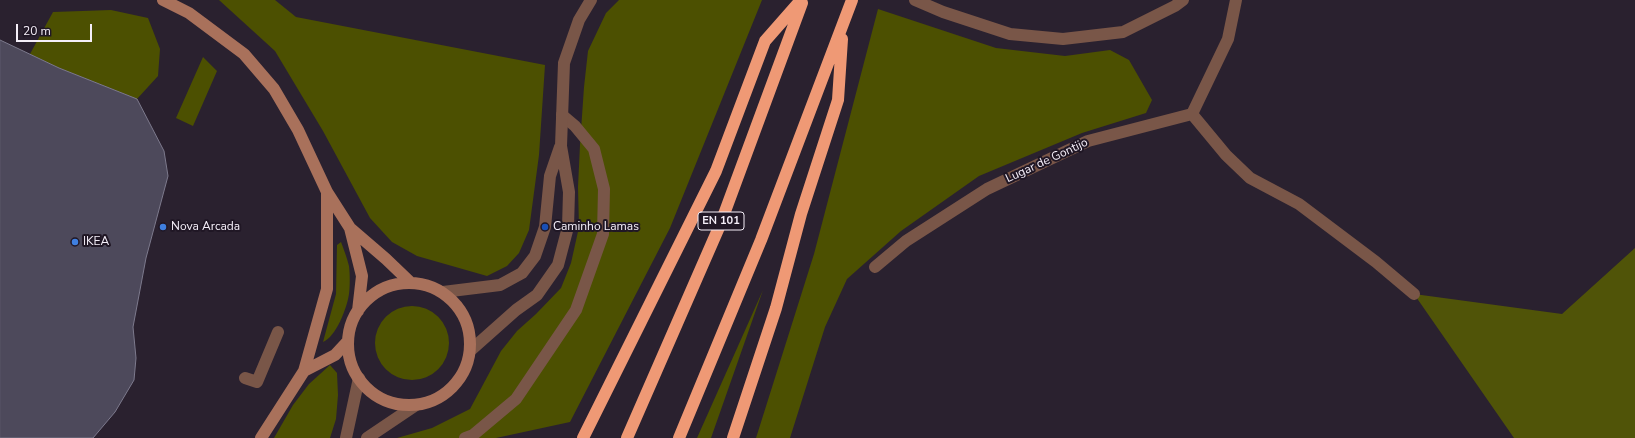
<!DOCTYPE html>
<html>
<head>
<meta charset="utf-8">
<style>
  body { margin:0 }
  #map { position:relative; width:1635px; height:438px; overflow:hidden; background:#2a212f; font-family:"Nunito Sans",sans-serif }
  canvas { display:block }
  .scale { position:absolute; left:16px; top:24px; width:76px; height:18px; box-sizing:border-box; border:2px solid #f5eff9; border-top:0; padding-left:5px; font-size:12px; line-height:14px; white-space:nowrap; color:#f5eff9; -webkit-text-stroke:3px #201725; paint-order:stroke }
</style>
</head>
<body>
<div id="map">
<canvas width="1635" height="438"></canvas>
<div class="scale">20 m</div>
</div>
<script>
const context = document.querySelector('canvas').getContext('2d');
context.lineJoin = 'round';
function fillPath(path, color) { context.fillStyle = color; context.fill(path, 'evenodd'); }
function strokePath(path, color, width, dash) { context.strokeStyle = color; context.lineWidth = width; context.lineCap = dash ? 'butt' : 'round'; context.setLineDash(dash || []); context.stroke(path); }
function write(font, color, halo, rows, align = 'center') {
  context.font = font + ' "Nunito Sans",sans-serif'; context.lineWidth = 4; context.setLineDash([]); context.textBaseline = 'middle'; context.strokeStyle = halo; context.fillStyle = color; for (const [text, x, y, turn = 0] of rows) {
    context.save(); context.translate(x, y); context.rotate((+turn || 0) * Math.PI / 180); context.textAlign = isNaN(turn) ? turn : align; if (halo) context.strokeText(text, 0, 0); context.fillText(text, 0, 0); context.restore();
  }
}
fillPath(new Path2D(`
  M219 0H275L296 17 545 65 539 155 529 230 519 253 507 266 487 276 417 256 392 242 370 218 323 131 275 51Z
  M619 0H762L670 228 570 422 496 438H397L432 428 470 409 501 351 517 331 536 314 561 288 571 263 579 227 578 187 580 145 584 87 588 51 606 13Z
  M878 9 996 48 1065 56 1110 50 1129 60 1152 100 1146 113 1082 133 979 176 901 231 847 279 825 327 790 438H756L814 254Z
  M111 10 148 18 160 49 158 76 137 99 59 68 30 54 53 12Z
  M203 57 217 71 193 126 176 118Z
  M341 242C344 250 347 258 349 266 350 274 350 286 349 294 347 308 336 337 323 342L336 294 337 245Z
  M763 290 711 438H697Z
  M375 343a37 37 0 1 1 74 0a37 37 0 1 1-74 0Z
  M330 365 337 373 338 395 336 419 330 438H274L293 405 309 384Z`), '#4c5001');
fillPath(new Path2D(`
  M1635 248V438H1514L1414 294 1562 314Z`), '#505408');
const building = new Path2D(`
  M0 40 59 68 137 99 164 151 168 176 146 258 133 327 136 358 134 380 115 412 93 438H0Z`);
fillPath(building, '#4d495b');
strokePath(building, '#7d7a8d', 1);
strokePath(new Path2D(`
  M245 378 257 382 278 332
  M465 438 473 435 516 399 576 310 603 234 604 189 594 149 575 126 562 115`), '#795648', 12);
strokePath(new Path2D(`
  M915 0 943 12 1010 34 1063 39 1123 32 1175 6 1183 0
  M1192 114 1226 155 1250 178 1299 204 1376 262 1414 294
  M875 267 906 241 987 189 1088 141 1192 114 1228 39 1236 0
  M443 292 500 285 522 273 535 256 545 227 550 176 560 147
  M471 350 516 310 537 295 558 265 568 227 569 192 561 146 564 63 579 20 591 0
  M346 438 359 378
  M367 438 416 405`), '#795648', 12);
strokePath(new Path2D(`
  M163 0 189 13 244 54 274 89 298 130 327 192 350 228 386 259 410 282
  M350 228 362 276 358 311
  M348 344a61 61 0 1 1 122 0a61 61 0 1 1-122 0Z
  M304 371 335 355 348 341
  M261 438 304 371 327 289V192`), '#a9715b', 12);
strokePath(new Path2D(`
  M583 438 716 171 765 41 801 0
  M627 438 720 225 802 3
  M679 438 761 240 852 0
  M733 438 776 308 801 214 838 100 842 39`), '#ef9975', 12);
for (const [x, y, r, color] of [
  [163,227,4,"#3f7fe0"],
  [545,227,4,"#1a4fb4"],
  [75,242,4,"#3f7fe0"]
]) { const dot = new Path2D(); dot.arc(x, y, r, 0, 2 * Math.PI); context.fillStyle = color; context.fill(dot); strokePath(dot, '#201725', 1.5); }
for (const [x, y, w] of [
  [721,221,46]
]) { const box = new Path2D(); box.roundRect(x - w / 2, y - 9, w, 18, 3); context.fillStyle = '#201725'; context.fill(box); strokePath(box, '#f5eff9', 1); }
write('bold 11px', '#f5eff9', null, [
  ["EN 101",721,221]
]);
write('12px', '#f5eff9', '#201725', [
  ["Lugar de Gontijo",1047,161,-25]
]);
write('12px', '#f5eff9', '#201725', [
  ["Nova Arcada",171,227],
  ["Caminho Lamas",553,227],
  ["IKEA",83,242]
], 'left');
</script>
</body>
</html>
